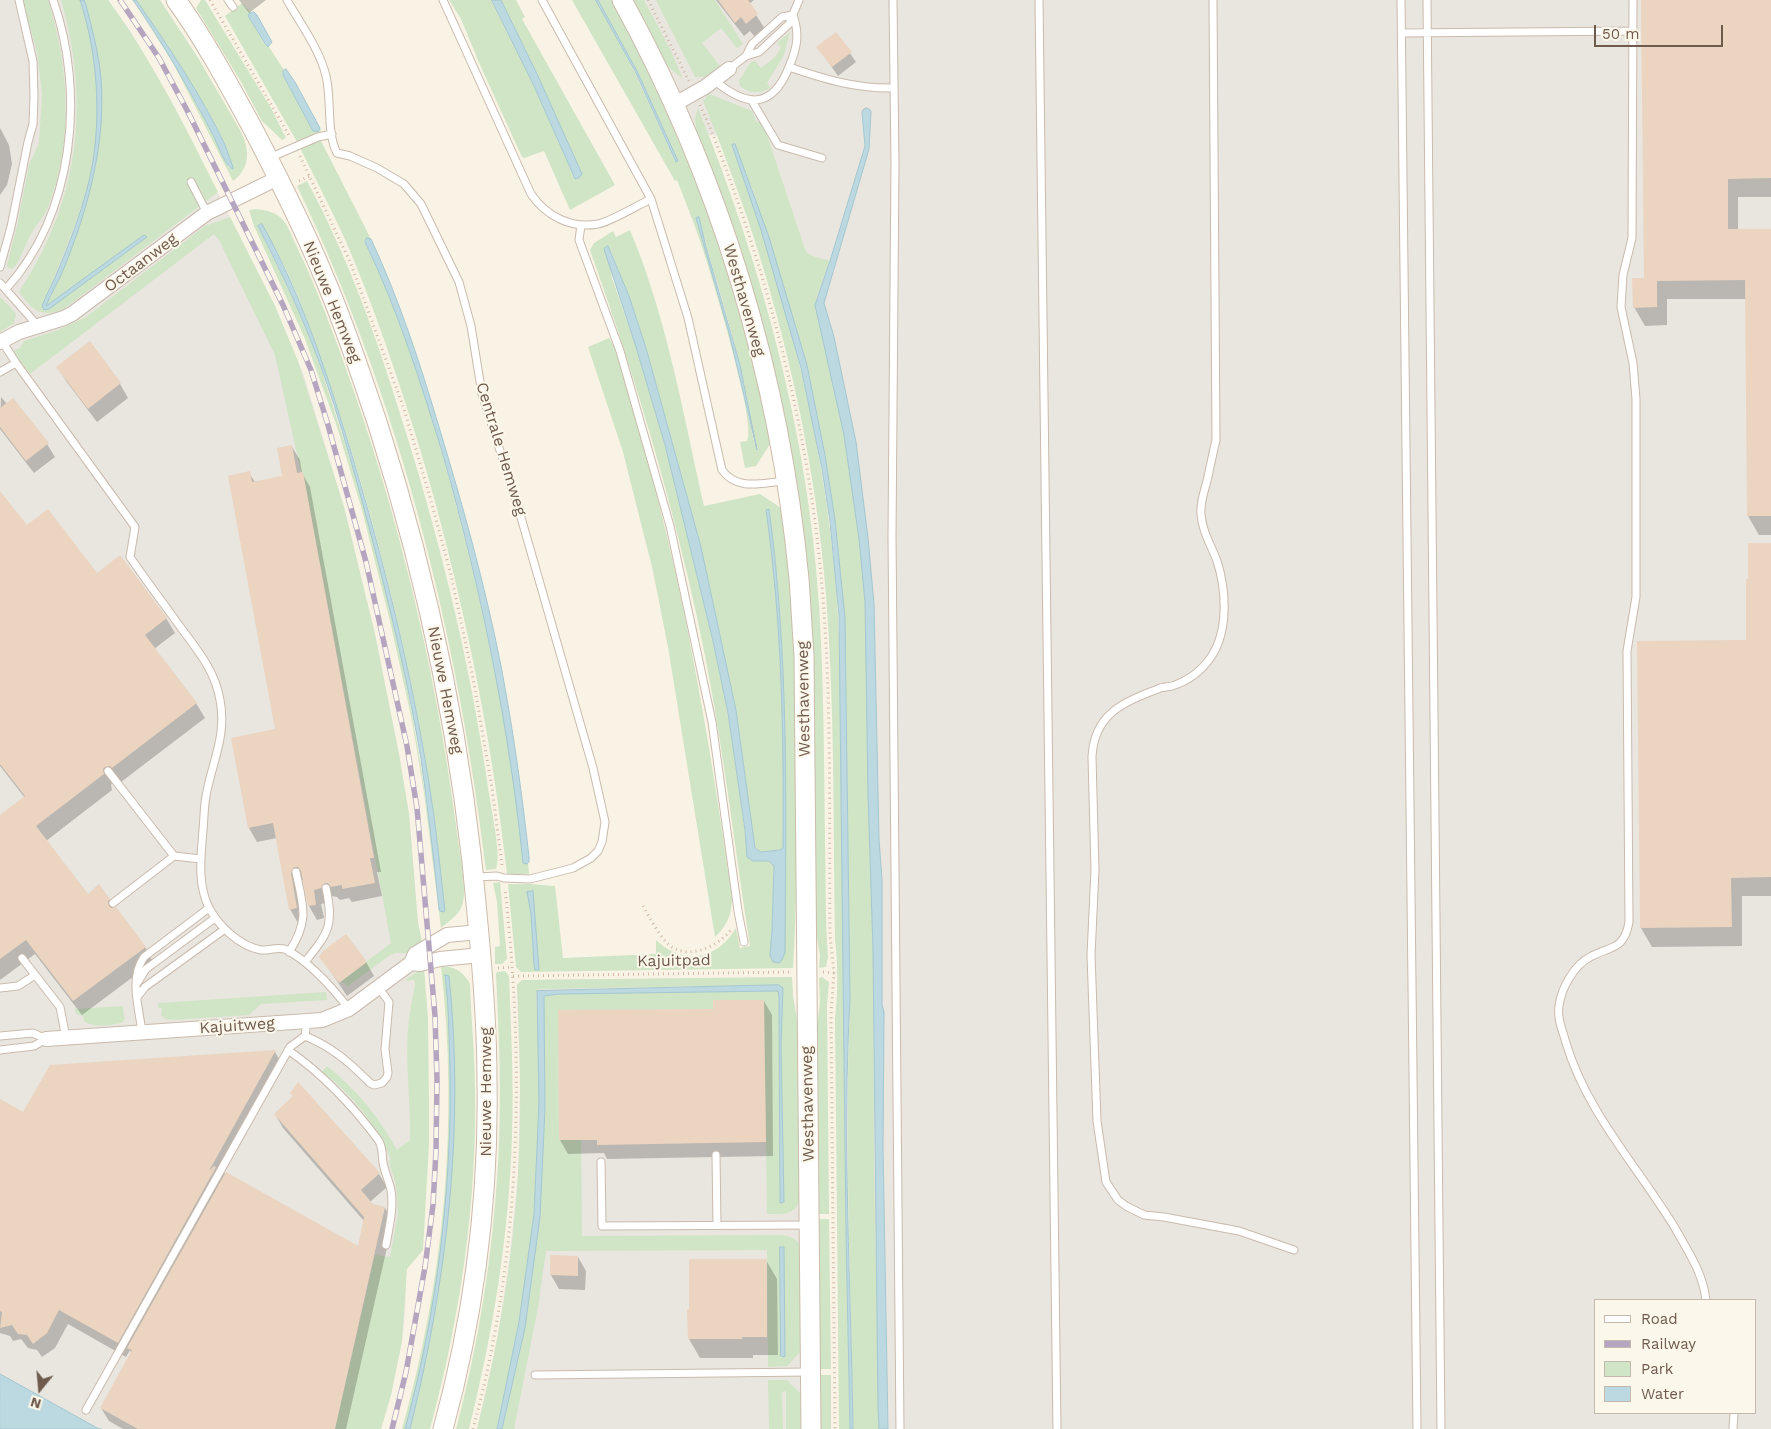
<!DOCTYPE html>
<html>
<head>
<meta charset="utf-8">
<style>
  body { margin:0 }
  #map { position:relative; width:1771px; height:1429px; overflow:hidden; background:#f9f3e5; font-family:"Work Sans",sans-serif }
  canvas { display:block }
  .legend { position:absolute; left:1594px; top:1299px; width:162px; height:115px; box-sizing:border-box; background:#fcf7eb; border:1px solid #c4b9ac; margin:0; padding:6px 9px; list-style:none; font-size:15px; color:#6f5b4d }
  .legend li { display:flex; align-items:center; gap:10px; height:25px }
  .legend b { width:25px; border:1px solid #c4b9ac }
  .north { position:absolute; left:15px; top:1364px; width:50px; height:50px; -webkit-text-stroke:4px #fcf7eb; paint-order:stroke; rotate:197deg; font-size:14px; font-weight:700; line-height:20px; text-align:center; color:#6f5b4d }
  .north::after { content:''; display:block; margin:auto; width:18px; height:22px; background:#6f5b4d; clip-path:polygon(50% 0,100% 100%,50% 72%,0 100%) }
  .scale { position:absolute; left:1594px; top:25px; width:129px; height:22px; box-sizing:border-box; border:2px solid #6f5b4d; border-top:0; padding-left:6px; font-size:15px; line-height:18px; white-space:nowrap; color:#6f5b4d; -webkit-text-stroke:4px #fcf7eb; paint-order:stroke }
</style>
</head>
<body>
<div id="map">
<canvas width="1771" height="1429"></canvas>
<ul class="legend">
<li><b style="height:6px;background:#fff"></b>Road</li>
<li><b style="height:6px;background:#b6a5c1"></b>Railway</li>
<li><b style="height:14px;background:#d0e5c5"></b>Park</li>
<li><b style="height:14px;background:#bcd8e0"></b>Water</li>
</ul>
<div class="north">N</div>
<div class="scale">50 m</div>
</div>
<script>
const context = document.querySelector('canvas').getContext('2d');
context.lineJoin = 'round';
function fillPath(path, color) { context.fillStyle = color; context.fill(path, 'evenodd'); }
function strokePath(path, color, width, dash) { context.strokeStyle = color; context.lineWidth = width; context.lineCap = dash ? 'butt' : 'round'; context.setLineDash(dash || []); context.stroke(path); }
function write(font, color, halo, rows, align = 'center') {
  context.font = font + ' "Work Sans",sans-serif'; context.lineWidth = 4; context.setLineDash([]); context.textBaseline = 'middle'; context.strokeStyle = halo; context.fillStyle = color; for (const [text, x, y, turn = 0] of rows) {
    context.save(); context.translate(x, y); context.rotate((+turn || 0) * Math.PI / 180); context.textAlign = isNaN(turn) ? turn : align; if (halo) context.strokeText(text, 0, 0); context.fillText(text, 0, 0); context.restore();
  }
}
fillPath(new Path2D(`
  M0 0H108L131 32 172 102 275 306 304 376 344 507 375 634 399 754 409 814 418 923 422 942 424 968 410 979 415 983 408 1028V1056L411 1114 405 1311 402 1341 391 1395 381 1429H0Z
  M632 0H1771V1429H858L850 717 834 490 738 137 697 134ZM1595 1300H1755V1413H1595Z
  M792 977 793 996 797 1020 802 1429H477L497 1341 509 1261 518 1176 520 1085 517 985 522 980Z`), '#e9e5df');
fillPath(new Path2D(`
  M22 0H48C69 66 74 142 48 207 43 219 35 226 30 236 25 245 19 265 12 269L7 267V265L17 226 29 165 39 143 42 94 37 52Z
  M61 0H80L81 3C88 28 95 53 97 78 99 112 97 156 87 189 75 228 59 266 43 303L42 309H49L146 237H141L46 306 63 269 79 226 96 162 101 112V80L91 26 84 0H108C152 60 185 126 218 192L64 309C39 318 34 311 19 292 79 201 91 104 61 0Z
  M132 0 173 61 214 136 229 168 233 167C230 159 228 152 225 145 201 95 167 46 136 0H160L197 56 240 130C249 147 252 167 233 181L172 61Z
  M201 0H205L271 108 286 138 282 140 262 121 240 80 196 8Z
  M449 0H492L534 86 573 174 575 179H579L580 172 537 74 501 0H516L525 17 522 19 615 185 570 210 544 151 524 158 522 157 480 65 461 19Z
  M572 0H596L631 64 675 161H678L637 71 598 0H612C686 141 743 287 770 444L756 466 745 468 740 442 747 441C758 426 709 267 700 241 693 221 685 200 677 180L675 181ZM699 217C707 251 718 284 727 317 740 361 749 404 756 449L729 333 696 218Z
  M632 0H644L671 51 683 79 667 66Z
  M656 0H715L743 44 737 48 721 28 702 43 720 66 705 77H695Z
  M242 3 251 13 248 16 266 46 269 47 284 70 283 75 313 131 319 130 320 128 321 131 297 142 225 16Z
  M790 32 784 55 767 83 770 88C760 94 750 94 740 86L739 80C746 74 746 65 754 60L761 68C769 62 777 57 781 47L777 43Z
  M709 94 752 111 757 123 760 121 764 126 806 252C814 258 822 258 830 261L816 300V310L844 435 859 539 865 602 868 794 873 950 874 1160 879 1429H853C851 1285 844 1142 850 998L845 618 835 520 825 455 807 365 792 314 752 189 734 144 732 146C794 315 837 486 840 667L846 1235 850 1429H839L835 1018C838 991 838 966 835 939 833 825 835 709 826 595 816 466 788 340 747 217 733 178 719 139 703 101Z
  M698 108C762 267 808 433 819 605 824 683 824 761 825 840 826 879 825 918 828 957L826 967 819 968 820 955 816 933 811 630 719 192 697 134 695 119Z
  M318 141H321L371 239 369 238 365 242C410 334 439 437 464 535 491 643 514 753 523 863H528L529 874H507C491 730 461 588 420 449 398 378 374 306 344 237 330 207 315 178 300 148Z
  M307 181C348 257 377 338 402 420 440 540 470 662 488 787 490 804 502 856 496 869L486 870C458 635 400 401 297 186Z
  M256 209C266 210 276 212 283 220 289 227 292 237 296 245 308 269 318 294 328 320 391 484 435 658 457 833 459 850 467 887 463 902 461 914 449 921 441 928L424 793 412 721 390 621 362 510 337 427 305 339 254 226 249 210ZM260 224C293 271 310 330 329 383 374 513 407 648 429 783 436 825 440 868 445 910L439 909C424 751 393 595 345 443 333 407 323 371 309 336 294 298 275 262 258 226Z
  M230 217 275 306 298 361 344 507 375 634 399 754 409 814 418 923 422 942 407 953H396L390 955 348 986 341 981 391 943 303 472H301L275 355 219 240 214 234 30 374 13 351 20 348 24 341 58 330 86 317 205 226Z
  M630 230C667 318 683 413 704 506L760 494 781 508C794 596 796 685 796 774 797 839 797 903 793 968L521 972 516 967 508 884H530L555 886 563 958 656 954V940C683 966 717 960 736 928L740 948 750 946C733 837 721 726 697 617 670 493 633 370 590 250L594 243 613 231 616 237ZM609 247 629 296 646 348 701 547 736 710 755 848 761 852 780 850 783 848C784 735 783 622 766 510L769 509C789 656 785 804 785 951L770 955 772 930 774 866 769 861H753L746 839 728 713 713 641 665 445 636 347 612 278Z
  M0 297 12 309 16 314 14 323 0 332Z
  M609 338C618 349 630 400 635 417 682 574 709 736 732 898 732 914 727 926 715 937L668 647 653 571 623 452 588 347Z
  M500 882 507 959 502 964H495V947L500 946 497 902 493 883Z
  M441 967C454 965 464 972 470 984 471 1019 475 1055 475 1090 477 1204 460 1319 430 1429H402C444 1280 459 1121 441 967Z
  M424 968 428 1018 429 1101V1144L423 1250 407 1269 402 1341 391 1395 381 1429H335L375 1255 390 1257 398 1214 396 1185 389 1162 391 1159C376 1126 352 1093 322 1072L327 1066C356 1089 379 1117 397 1150L410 1140C411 1103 405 1065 408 1028 409 1013 413 998 415 983L413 980 408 981 406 979Z
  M505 971 509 976C511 1029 514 1082 512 1136 509 1235 493 1333 469 1429H456C479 1342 493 1253 498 1163 502 1100 499 1037 496 974L497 972Z
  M792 977 793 996 797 1020 800 1200C794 1216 782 1214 767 1214L764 1000H714L713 1009 558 1010 559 1140H581L582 1236 781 1235C790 1236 796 1238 800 1246L801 1351 787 1366 768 1367 767 1250 546 1251 538 1307 514 1429H502L525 1328 540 1217 545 1108 544 996 559 994 778 991 779 997 780 1202H784L781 1046 783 988 779 985 538 989 536 993C537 1025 539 1056 540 1088 540 1203 523 1317 497 1429H477C498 1346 513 1260 518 1174 522 1111 520 1048 517 985L522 980Z
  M822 977 829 982 827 1004 829 1214H819L817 1027 820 1002 819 978Z
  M326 992 327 1000 261 1004 249 1015 171 1020 166 1019 161 1015 162 1008H158V1003Z
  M123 1006 124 1017H125L123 1022C113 1026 92 1028 84 1021L83 1016 76 1014 75 1009Z
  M819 1219H829L831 1369H820Z
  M820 1375H831V1429H821Z
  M768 1380H787L802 1395V1429H786V1391L782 1392 783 1429H769Z`), '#d0e5c5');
const water = new Path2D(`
  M80 0H84L86 5C92 29 99 54 101 79 106 144 88 209 64 268 59 281 51 293 46 306L141 237 144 235 147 237 49 309 44 310 42 306C47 293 54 281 59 268 70 242 80 215 87 189 103 130 99 57 80 0Z
  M133 0H136C167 44 202 96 225 145 228 152 230 160 233 167V169C225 167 217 142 212 133 188 87 163 43 133 0Z
  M492 0H501L537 74 582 174 579 178 575 179 573 174 534 86Z
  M596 0H598L637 71 678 161 676 162 635 71Z
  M254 12 257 15 272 42 268 47 266 45 248 16 250 13Z
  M286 69 295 82 320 128 318 132 313 131 283 75V71Z
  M866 108 869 109 871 111 869 149 824 303 834 337 856 442 868 538 874 604 879 839 882 880V1005L884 1012 883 1147 888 1429H879L878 1407 873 950 868 794 865 602 859 539 844 435 815 305 830 261 865 146 862 113 863 110Z
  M735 144 769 237 807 365 825 455 835 520 845 618 850 998C842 1141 851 1286 853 1429H850L846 1235 839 616 830 521 822 469 801 368 761 230 732 145Z
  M699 217 706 247 740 365 757 450 729 333 696 218Z
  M262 224C302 295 327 374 351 452 384 561 411 671 429 783 436 825 440 868 445 911L443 912 440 911 439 909C434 859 428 809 421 759 408 681 389 603 369 527 352 463 334 397 309 336 294 298 276 262 258 226Z
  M367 238 371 239C399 299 420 363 439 427 463 506 485 585 501 666 513 729 522 793 529 857V862L527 864 523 863C509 725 481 589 443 455 421 383 398 310 365 242Z
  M608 246 629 296 646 348 701 547 736 710 755 848 761 852 780 850 783 848C784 735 782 622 766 510L769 509C789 656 786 804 785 952L782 960 779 963 773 962 770 955 772 930 774 866 769 861H753L747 857 745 830 728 713 713 641 665 445 636 347 604 249Z
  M533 891 539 970H535L534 965 531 914 527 892Z
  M445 975 449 976C465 1128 447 1281 410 1429H405C437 1312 452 1191 450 1069 449 1038 449 1006 445 975Z
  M779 985 783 988 781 1046 784 1202 780 1203 779 997 778 991 559 994 544 996 545 1108 540 1217 525 1328 502 1429H497L519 1322 534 1214 539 1103 537 991Z
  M780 1247H784L785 1356 784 1357 781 1356Z
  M0 1374 99 1429H102H0Z`);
fillPath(water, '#bcd8e0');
strokePath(water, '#a4c7d0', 1);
fillPath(new Path2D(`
  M239 0H266L249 13Z
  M716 0H754L749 4 765 29 755 37 750 31 744 36Z
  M1643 0H1771V197H1738V231L1771 230V535H1759L1748 516 1747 299H1667V325L1645 326 1634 307 1645 279Z
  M836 33 856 62 838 76 818 47Z
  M0 128 9 145 12 164 7 185 0 195Z
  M89 343 120 384 128 398 97 422 66 381 58 367Z
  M1 397 7 404 47 444 55 457 34 473 0 429Z
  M292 447 300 460 302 473 310 487 381 872H377L382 896 352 902 349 898 340 900 337 897 332 896 329 902 321 904 324 918 317 920 309 906 304 881 302 880 298 887 304 922 298 923 290 909 277 838 257 842 249 828 276 730 249 473 255 482 283 477Z
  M0 493 26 527 97 575 166 618 175 633 154 649 196 703 205 718 121 782 119 780 114 781 111 785 112 790 46 841 87 895 109 899 114 909 145 947 153 962 82 1015 35 954 0 980V817L25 798 0 766Z
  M1771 544V896H1742V946L1652 947 1641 928 1747 641 1749 580Z
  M321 957 366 962 374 976 347 996Z
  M764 1001 772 1015 773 1156 607 1159 604 1153 568 1154 560 1140 715 1010Z
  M275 1052 283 1066 224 1173 359 1247 364 1221 283 1128 275 1114 379 1174 387 1187 370 1202 372 1205 385 1208 393 1221 346 1429H123L109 1421 101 1408 131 1353 130 1350 126 1357 68 1324 55 1348 42 1357 37 1350 28 1348 21 1339 13 1341 10 1336 0 1333V1100L24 1114Z
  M552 1256 578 1257 586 1271 585 1290 559 1289 551 1275Z
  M766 1260 777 1279 778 1355H753V1358H700L689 1339 688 1312Z`), '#0003');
fillPath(new Path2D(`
  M718 0H748L758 14 746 24 741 17 735 23Z
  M1641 0H1771V178L1728 179V229H1771V516H1747L1745 280 1657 281V307L1633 308 1632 278H1644Z
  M836 32 852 52 832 67 816 47Z
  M90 341 121 383 88 409 56 367Z
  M13 398 49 443 26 461 0 427V408Z
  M292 445 297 473 303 472 374 858H370L375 883 342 889V885L331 887 328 883H325L321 888 314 890 316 905 308 906 301 871 298 867H294L291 873 297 908 289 910 273 823 248 828 231 738 275 729 228 476 250 471 252 482 282 476 277 448Z
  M0 491 27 525 48 509 97 573 120 555 167 618 145 635 197 703 112 768 110 766 105 767 103 769 104 774 36 826 88 894 99 884 110 899 108 901 109 906 111 908 116 907 146 947 73 1001 26 940 0 959V815L25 796 0 764Z
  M1748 543H1771V877L1731 878 1732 927 1640 928 1637 641 1746 640V579H1748Z
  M346 934 367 962 339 983 319 957 323 951Z
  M713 1000H764L766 1142 597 1145V1140H559L558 1010 713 1009Z
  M276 1050 209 1171 214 1166 216 1167 118 1343 59 1310 47 1333 33 1344 27 1335 18 1334 12 1325 0 1328 2 1312 0 1311V1099L23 1112 50 1065Z
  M298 1082 380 1173 361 1190 373 1204 385 1207 335 1429H138L100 1408 132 1350 127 1348 226 1172 358 1246 364 1217 274 1114 293 1096 290 1093Z
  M550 1255 578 1256V1276L550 1275Z
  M689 1259H767V1337H742V1339H688L687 1310H689Z`), '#ebd4c0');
const lane = new Path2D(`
  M228 0 233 7
  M287 0C300 23 320 50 326 76 332 100 326 132 337 153L350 156 377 168 404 184 421 204 459 282 471 326 482 394 518 507 593 768 605 822 602 842 598 851 591 858 573 868 530 879 504 878 497 876 475 877
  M443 0 531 194C546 216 571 229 598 224 610 222 638 205 651 199
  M542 0 651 199 688 318 722 470C737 491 762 483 784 481
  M893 0 895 163 892 536 900 1429
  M1039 0 1057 1429
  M1213 0 1216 440C1213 453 1210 467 1207 481 1204 492 1200 502 1201 514 1202 531 1211 545 1217 561 1226 589 1229 630 1211 657 1202 670 1188 681 1172 686 1168 687 1162 687 1158 689 1122 702 1094 715 1092 757L1095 870 1091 955 1097 1121 1106 1182 1118 1200 1126 1206 1144 1215 1164 1217 1239 1231 1294 1250
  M1401 0 1417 1429
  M1427 0 1441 1429
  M1633 0 1632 238 1623 275 1621 307 1633 363 1636 399V597L1627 651 1629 922C1624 951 1610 946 1590 957 1574 965 1561 989 1559 1006 1557 1020 1563 1031 1566 1043 1587 1113 1638 1167 1675 1228 1688 1251 1703 1273 1706 1300
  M1402 33 1633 31
  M746 56 752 44 782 17 793 15
  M789 67C824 79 856 89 894 88
  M729 69 746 56 759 52 789 24 799 0
  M714 80C746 107 772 110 789 67 797 48 800 35 793 15
  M752 101 778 145 822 158
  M269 158 318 137 332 134
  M191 182 207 213
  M581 225 579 240 620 351 670 526 712 722 738 911 744 942
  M0 267 11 227 28 142 33 124 34 97 33 61 19 0
  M0 283 38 326
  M6 289C74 214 86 93 53 0
  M2 341 16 363 135 527 130 557C145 579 161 600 176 621 194 646 215 669 220 700 227 736 212 762 206 796 204 807 204 819 203 830 201 856 197 883 209 908 219 926 239 946 261 950 269 951 279 946 287 950 312 964 332 987 349 1009
  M0 372 16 363
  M108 771 174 856
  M113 903 174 856 201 859
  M289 952C310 920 303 906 296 872
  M22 958 60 1007 66 1038
  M305 962C329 932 334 926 326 888
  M138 982 146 969 215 918
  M0 988 18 986 35 975
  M138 996 145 987 225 929
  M142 1032C139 1008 129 978 144 957L209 908
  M0 1036 33 1033 46 1039
  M305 1036C332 1047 349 1062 370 1083L374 1085 382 1083 387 1077 388 1073 385 1049 389 1002 379 988
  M0 1050 34 1046 46 1039
  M288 1050C324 1075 353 1106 379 1141 383 1149 382 1155 383 1163 385 1173 389 1181 391 1190 394 1209 389 1227 386 1245
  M716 1155 717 1225
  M601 1162 602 1226 809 1225
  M535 1375 810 1372
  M86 1410 290 1047 305 1036 307 1021
  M1733 1429 1734 1413`);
const street = new Path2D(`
  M675 104 705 87 729 69
  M0 342 19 332 64 318 72 314 207 213 278 178
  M411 963 420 964 440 959 481 955
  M46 1039 322 1020 349 1009 411 963 415 954 447 935 479 932`);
const secondary = new Path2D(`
  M176 0C205 40 229 85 253 129 278 177 303 226 324 277 345 325 361 375 378 425 430 587 464 754 478 924 483 976 487 1028 487 1081 489 1198 474 1316 443 1429
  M622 0C720 178 780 377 799 579 801 605 802 630 804 655L811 1429`);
strokePath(lane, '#c9bbad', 9);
strokePath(street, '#c9bbad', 16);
strokePath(secondary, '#ccbcab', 21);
strokePath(new Path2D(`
  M210 0 290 137
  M648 0 689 81
  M700 105C716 139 728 174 740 208 782 331 811 457 822 586 832 702 829 820 830 936L834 973 831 1014 835 1429
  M300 156 351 264 404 409 430 497 451 575 473 678 492 788 502 865
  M299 181 310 176
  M643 906C650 918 657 932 666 942 685 962 716 948 731 930
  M498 968 512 967
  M823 972 834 973
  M513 976 791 972
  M473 1429C521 1253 525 1069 505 889`), '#d0b8a4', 3, [1, 4]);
strokePath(lane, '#fff', 7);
strokePath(street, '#fff', 14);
strokePath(secondary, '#fff', 19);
const rail = new Path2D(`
  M120 0 159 58 188 112 283 305 311 370 328 425 366 562 407 746 417 808 435 1016 437 1079 436 1151 433 1205 425 1267 406 1372 392 1429`);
strokePath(rail, '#b6a5c1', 5.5);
strokePath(rail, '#fcf7eb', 4, [11]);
write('16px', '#6f5b4d', '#fcf7eb', [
  ["Octaanweg",141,263,-37],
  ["Westhavenweg",744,300,74],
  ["Nieuwe Hemweg",332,302,68],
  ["Centrale Hemweg",501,449,73],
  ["Nieuwe Hemweg",445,690,79],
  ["Westhavenweg",804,699,-91],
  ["Kajuitpad",674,961,-1],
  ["Kajuitweg",237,1026,-4],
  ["Nieuwe Hemweg",486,1092,-90],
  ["Westhavenweg",808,1104,-91]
]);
</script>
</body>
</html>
